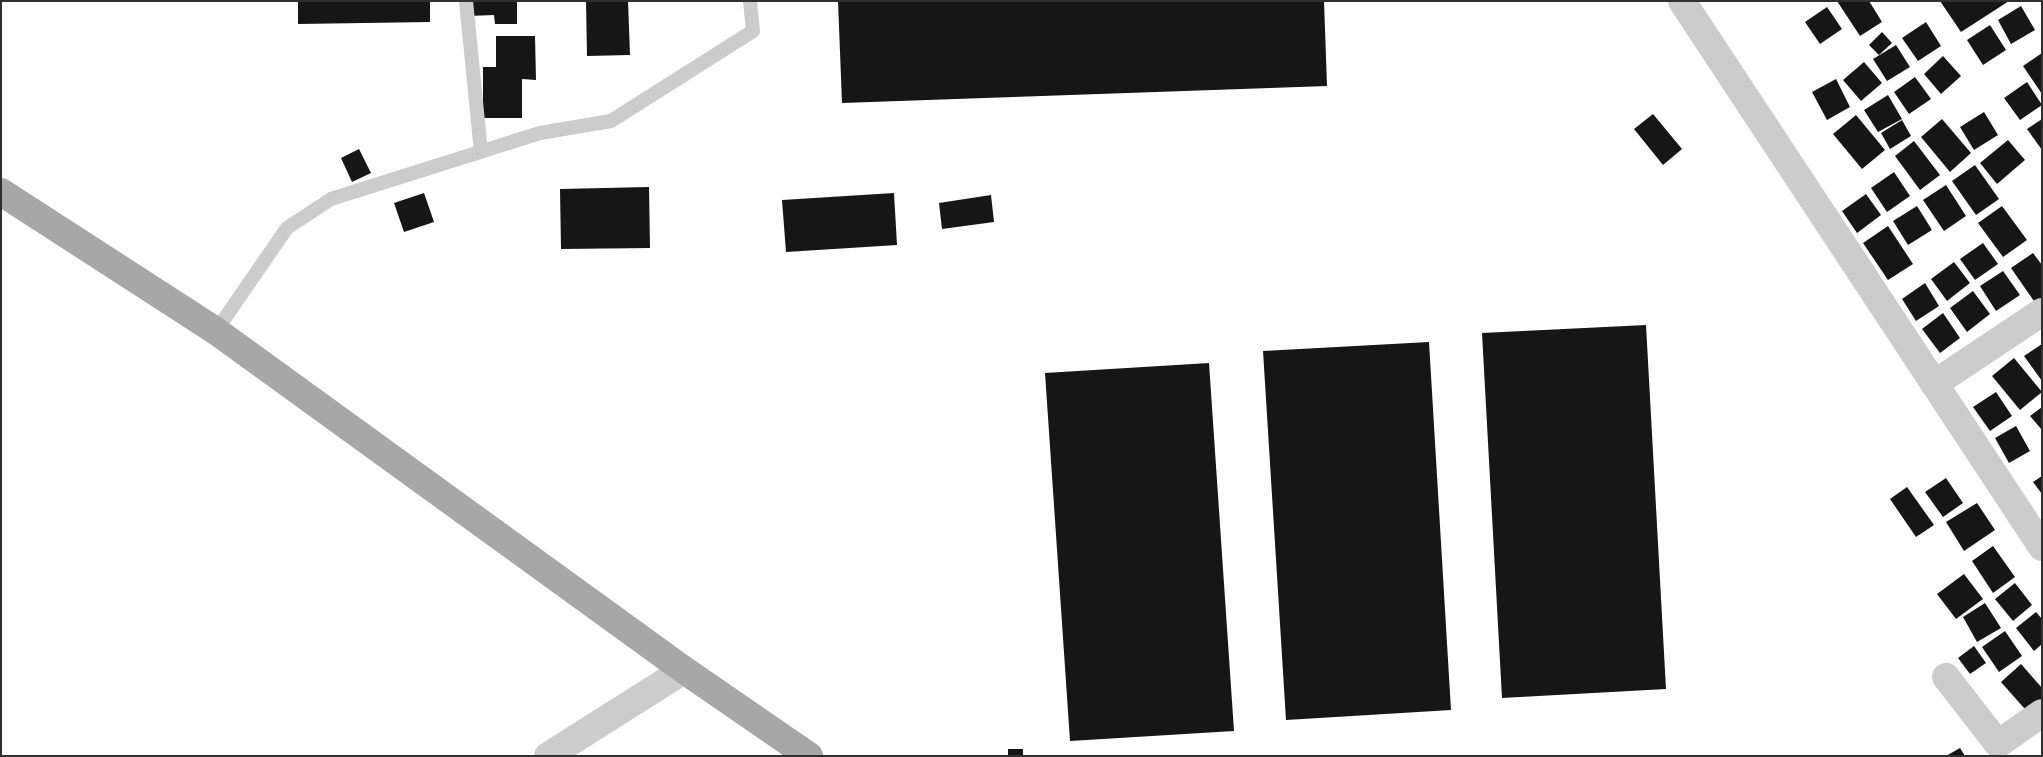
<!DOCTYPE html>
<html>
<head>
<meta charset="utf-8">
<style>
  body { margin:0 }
  #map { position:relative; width:2043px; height:757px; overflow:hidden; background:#fff; font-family:Poppins,sans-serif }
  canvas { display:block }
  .frame { position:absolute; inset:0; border:2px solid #2f2f2f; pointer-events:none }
</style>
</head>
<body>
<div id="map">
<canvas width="2043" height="757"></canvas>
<div class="frame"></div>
</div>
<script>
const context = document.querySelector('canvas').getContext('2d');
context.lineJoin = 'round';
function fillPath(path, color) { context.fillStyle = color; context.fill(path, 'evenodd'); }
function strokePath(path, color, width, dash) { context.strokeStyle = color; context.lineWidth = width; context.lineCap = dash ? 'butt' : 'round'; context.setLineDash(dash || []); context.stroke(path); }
fillPath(new Path2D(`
  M298 1H430V22L298 24Z
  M468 1H517V24H495L494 15 468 16Z
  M586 1H628L630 55 587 56Z
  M838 1H1324L1327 86 842 103Z
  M1837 1H1869L1882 22 1860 36Z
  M1940 1H2009L1961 32Z
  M2021 6 2035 30 2011 44 1998 20Z
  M1827 7 1842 29 1820 44 1805 22Z
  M1926 22 1941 46 1918 61 1902 38Z
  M1990 25 2006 50 1983 65 1967 40Z
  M1882 32 1892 43 1879 55 1869 45Z
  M496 36H535L536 80 522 79V118H483V67H496Z
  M1896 45 1910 67 1887 81 1873 59Z
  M2042 53V94L2023 66Z
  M1943 56 1961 76 1941 94 1924 74Z
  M1864 62 1882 83 1861 101 1843 80Z
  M1915 77 1931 99 1909 114 1894 92Z
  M1836 79 1850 107 1827 120 1812 92Z
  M2027 82 2042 105 2020 120 2004 98Z
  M1888 95 1902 119 1878 132 1864 110Z
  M1984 112 1998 135 1974 150 1960 127Z
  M1653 114 1682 149 1663 165 1634 129Z
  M1856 115 1885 150 1862 169 1833 134Z
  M1942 119 1971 153 1950 172 1921 137Z
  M2042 119V150L2027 129Z
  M1902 120 1911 136 1890 149 1881 133Z
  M2008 140 2025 160 1997 184 1980 163Z
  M1914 141 1940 175 1920 190 1895 156Z
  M359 149 371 173 352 182 341 158Z
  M1975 165 1999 199 1976 215 1952 181Z
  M1894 172 1910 196 1887 212 1871 188Z
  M1946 185 1966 216 1944 231 1923 200Z
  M649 187 650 248 561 249 560 189Z
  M424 193 434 222 404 232 394 203Z
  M894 193 897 245 786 252 782 200Z
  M1866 194 1881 215 1857 233 1842 211Z
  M991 195 994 222 942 229 939 203Z
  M1917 206 1932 230 1908 245 1893 221Z
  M2002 206 2027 240 2003 257 1978 223Z
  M1888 226 1913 264 1888 280 1863 243Z
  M1983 243 1998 264 1975 280 1960 259Z
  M2033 253 2042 265V300L2036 304 2011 268Z
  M1954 262 1970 283 1947 301 1931 279Z
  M2003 271 2020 295 1996 311 1980 286Z
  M1925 283 1939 306 1916 321 1902 299Z
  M1973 291 1990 314 1967 332 1950 308Z
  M1943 313 1960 338 1940 353 1922 329Z
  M1646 325 1666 689 1502 698 1482 333Z
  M1429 342 1451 710 1286 720 1263 351Z
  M2042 344V381L2024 356Z
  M2014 358 2042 392 2020 410 1992 376Z
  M1209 363 1234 731 1070 741 1045 373Z
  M1996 392 2012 416 1990 431 1973 407Z
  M2042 407V430L2030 416Z
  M2016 426 2030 451 2009 463 1995 438Z
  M2042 476V494L2033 482Z
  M1946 478 1963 503 1943 517 1925 492Z
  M1907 487 1934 525 1916 537 1890 499Z
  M1977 503 1995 530 1964 551 1946 522Z
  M1993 546 2015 577 1993 593 1972 561Z
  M1964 574 1983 599 1956 619 1937 594Z
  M2015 583 2032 605 2013 621 1995 599Z
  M1985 603 2001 628 1977 642 1963 617Z
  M2036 612 2042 619V644L2034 651 2016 628Z
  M2005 631 2022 656 1999 672 1982 647Z
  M1974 646 1986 663 1970 674 1958 658Z
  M2021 664 2042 688V706L2031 716 2001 682Z
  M1960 748 1965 756H1946Z
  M1008 749H1023V756H1008Z`), '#161616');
strokePath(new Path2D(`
  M466 1 481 152
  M216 331 287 228 331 199 540 133 611 121 753 31 750 1`), '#ccc', 14);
strokePath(new Path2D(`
  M1682 1 2042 547
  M1934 384 2042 312
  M1946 677 1998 744 2042 713
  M548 756 684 670`), '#ccc', 28);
strokePath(new Path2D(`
  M1 192 216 331 684 670 809 756`), '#a7a7a7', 28);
</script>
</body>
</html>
